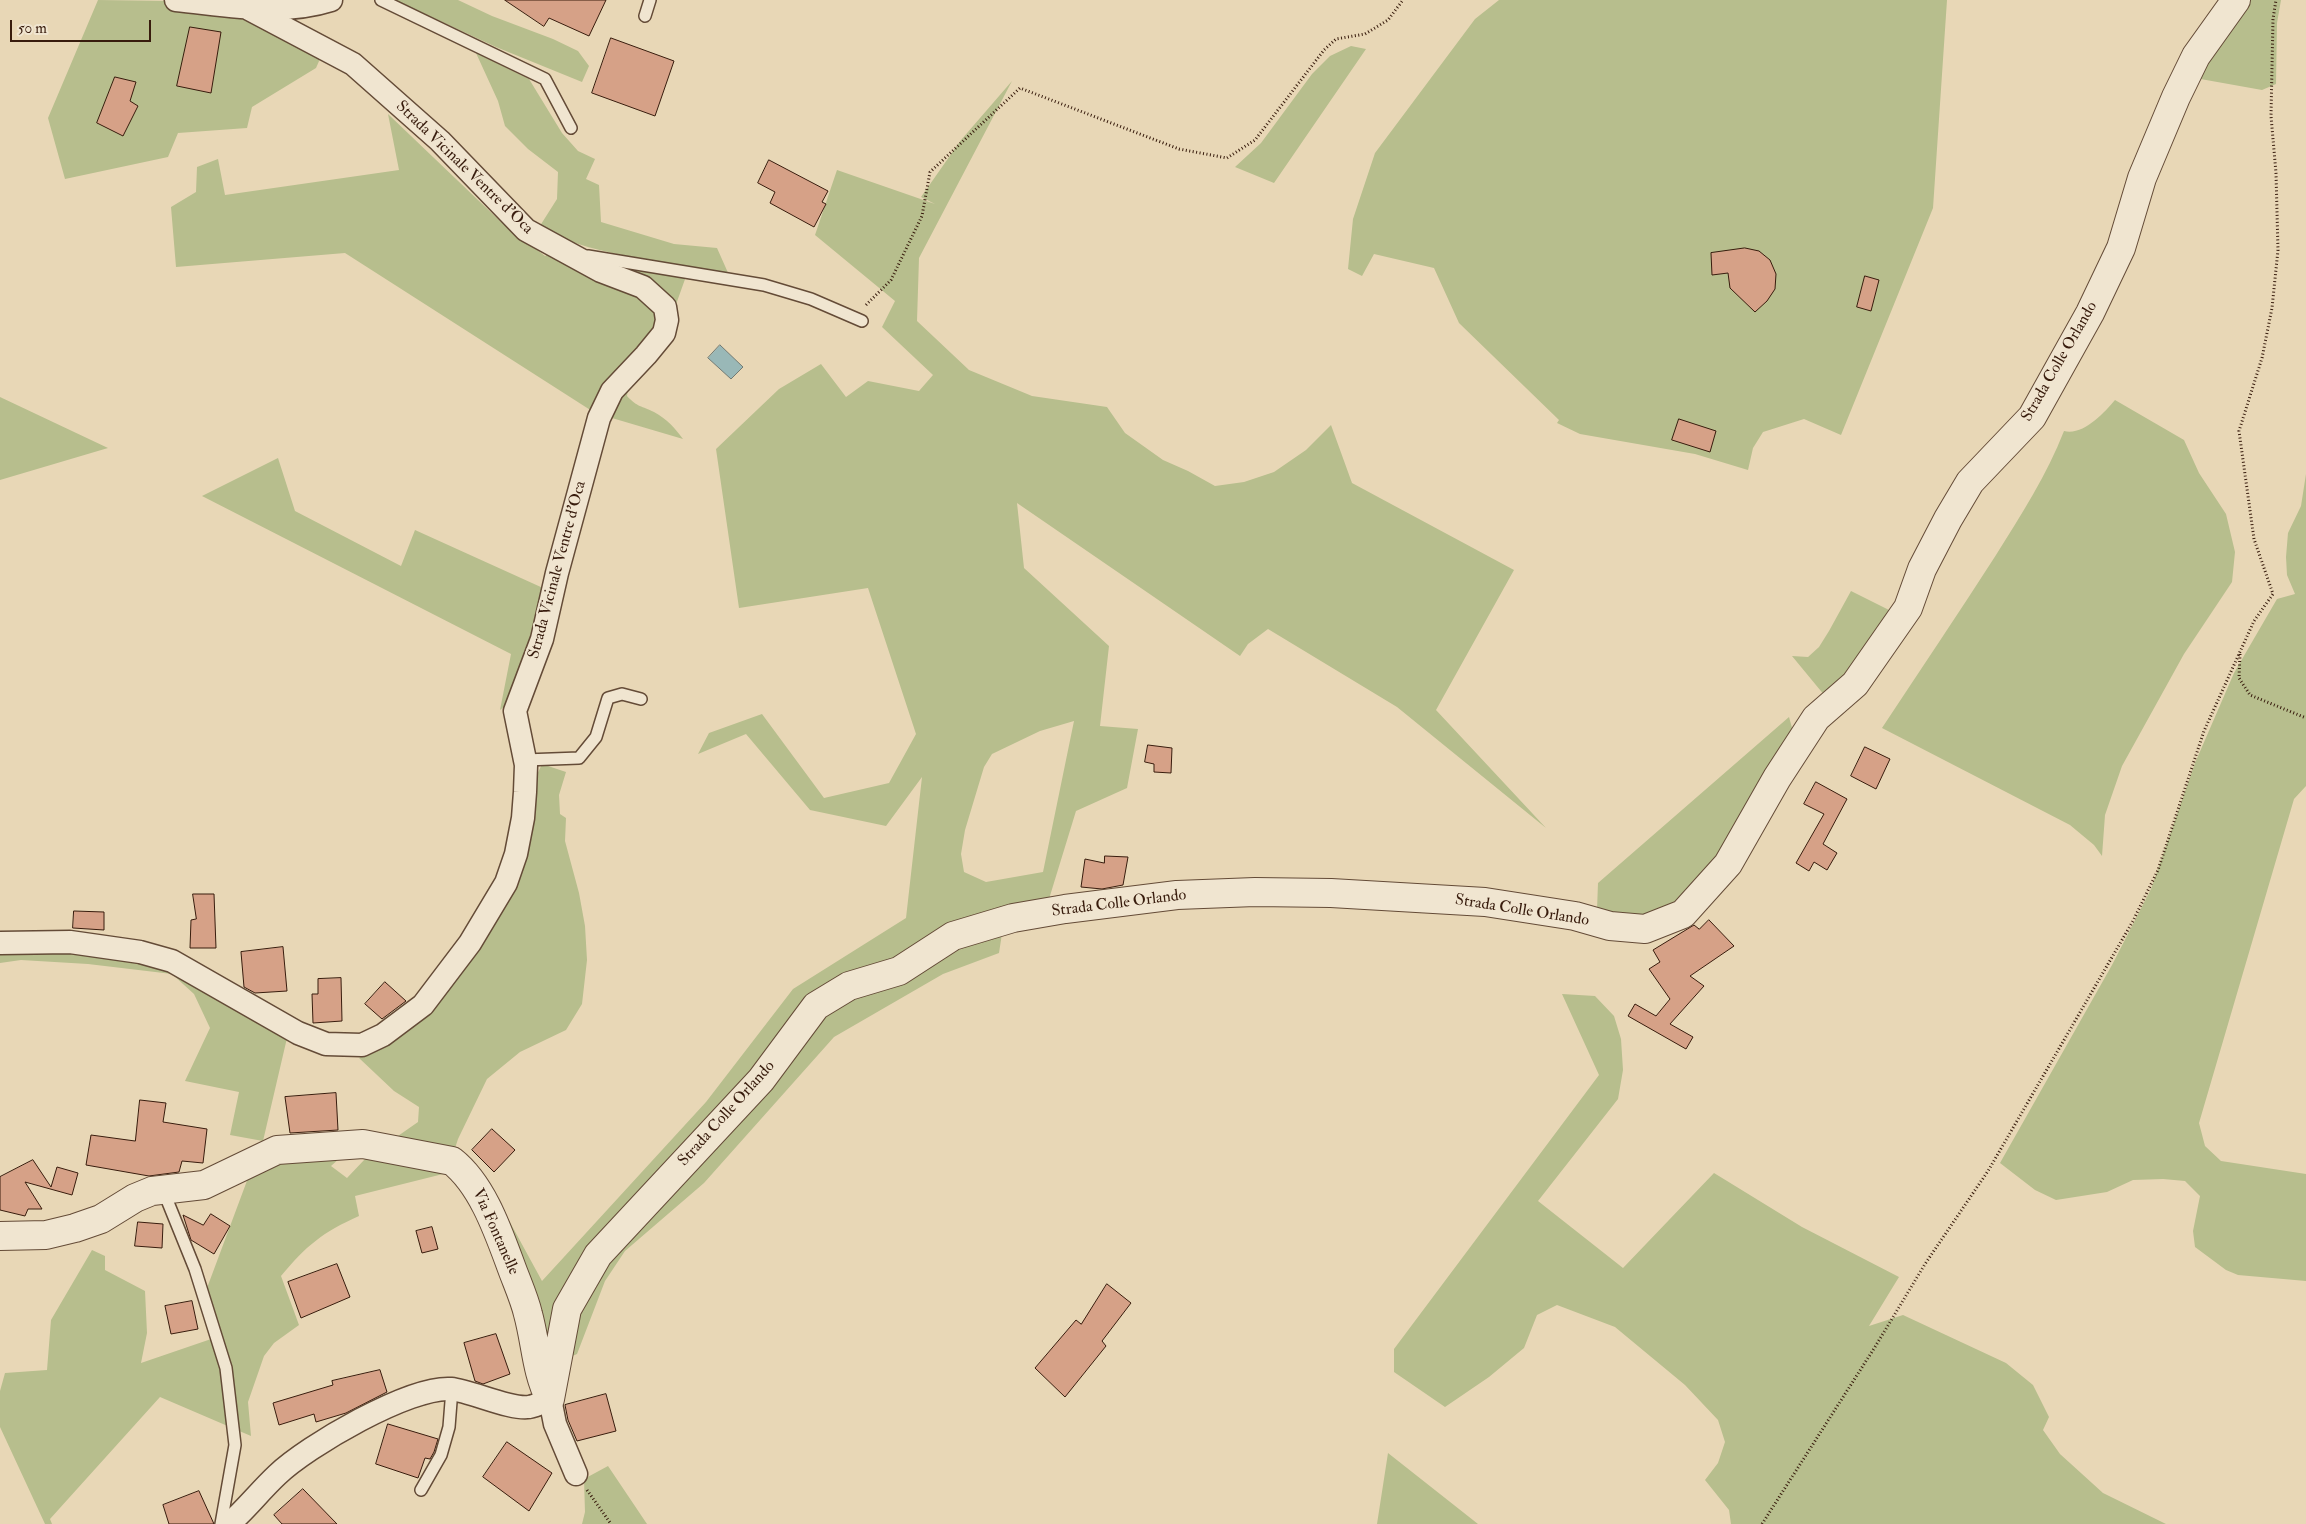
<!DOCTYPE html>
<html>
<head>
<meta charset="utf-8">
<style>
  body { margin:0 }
  #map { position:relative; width:2306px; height:1524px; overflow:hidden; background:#e8d7b6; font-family:"IM FELL Double Pica",serif }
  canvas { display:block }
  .scale { position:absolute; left:10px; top:20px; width:141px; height:22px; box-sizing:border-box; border:2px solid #381c0d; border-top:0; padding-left:6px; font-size:15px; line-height:18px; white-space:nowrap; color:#381c0d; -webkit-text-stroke:4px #f0e5d0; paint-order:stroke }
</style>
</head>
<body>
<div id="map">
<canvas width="2306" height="1524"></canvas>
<div class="scale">50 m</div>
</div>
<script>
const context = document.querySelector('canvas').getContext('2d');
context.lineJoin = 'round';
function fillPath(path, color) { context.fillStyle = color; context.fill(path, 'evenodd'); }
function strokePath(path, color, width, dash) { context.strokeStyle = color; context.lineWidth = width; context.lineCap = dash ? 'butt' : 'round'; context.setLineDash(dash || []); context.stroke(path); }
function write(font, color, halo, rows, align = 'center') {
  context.font = font + ' "IM FELL Double Pica",serif'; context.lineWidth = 4; context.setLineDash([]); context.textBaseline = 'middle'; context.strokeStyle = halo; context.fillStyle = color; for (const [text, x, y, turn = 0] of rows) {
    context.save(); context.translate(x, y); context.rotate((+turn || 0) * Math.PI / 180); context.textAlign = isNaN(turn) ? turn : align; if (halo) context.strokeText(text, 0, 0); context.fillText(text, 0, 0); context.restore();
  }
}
fillPath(new Path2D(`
  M98 0 172 1 242 10 323 52 316 68 252 107 247 128 178 133 168 157 65 179 48 118Z
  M395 0H458L492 16 553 39 578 51 589 66 582 82 496 47Z
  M1499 0H1947L1933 208 1841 435 1804 419 1763 432 1753 448 1748 470 1695 454 1580 434 1557 423 1559 420 1459 323 1434 268 1374 254 1362 276 1348 269 1353 219 1375 153 1475 19Z
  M2245 0H2281L2277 23 2276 84 2262 90 2195 78Z
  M1351 46 1366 49 1274 183 1235 167 1261 143 1312 74 1330 56Z
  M476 53 529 79 562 133 578 151 595 159 586 179 599 185 601 222 674 244 717 248 729 275 689 268 674 310 628 389 627 396C637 407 642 406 654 412 667 419 675 428 683 439L595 413 345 253 176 267 171 207 196 192 197 167 218 159 225 195 399 170 388 114 501 222 545 256 556 249 622 269 639 270 640 258C604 253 571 243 538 229L557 199 558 172 528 149 505 126 498 101Z
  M1012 81 919 258 917 321 969 370 1032 396 1107 407 1125 433 1163 460 1188 471 1215 486 1244 482 1274 472 1306 450 1331 425 1352 483 1514 570 1436 710 1546 828 1397 707 1268 629 1248 644 1240 656 1017 503 1024 568 1109 646 1100 726 1138 729 1127 788 1076 811 1049 899 847 983 547 1333 537 1328 494 1193 542 1281 706 1102 793 989 906 918 922 777 886 826 810 810 746 734 698 754 709 733 762 714 824 798 889 783 916 734 868 588 739 608 716 449 779 389 821 364 846 397 868 381 919 391 933 375 882 327 895 301 815 235 837 170 935 204 921 197 961 140ZM1074 721 1043 872 986 882 964 872 961 854 965 830 984 767 992 754 1040 731Z
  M0 397 108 448 0 480Z
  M2115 400 2184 440 2199 473 2226 514 2235 552 2232 582 2184 654 2122 766 2105 815 2102 856 2094 845 2070 825 1882 728C1920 670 1959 613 1996 555 2021 515 2047 475 2064 431 2083 436 2104 413 2115 400Z
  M278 458 295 511 401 566 415 530 543 588 557 562 512 700 500 710 511 654 202 496Z
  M2306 474V786L2294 799 2199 1123 2205 1146 2221 1161 2306 1174V1281L2238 1275 2226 1270 2195 1247 2193 1231 2200 1196 2185 1181 2163 1179 2133 1180 2107 1192 2056 1200 2035 1190 2000 1163 2112 965 2151 889 2195 763 2234 673 2277 599 2295 594 2287 575 2286 557 2288 533 2301 506Z
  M1851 591 1895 613 1849 675 1825 696 1792 656 1808 657 1819 647 1829 631Z
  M1789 717 1794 735 1716 860 1698 884 1666 911 1637 919 1597 910 1598 883Z
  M542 764 566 772 559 795 560 814 566 818 565 841 579 893 585 926 587 960 582 1004 566 1030 520 1052 487 1079 458 1139 447 1173 355 1196 359 1216C323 1232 307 1245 281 1276L299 1325 274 1343 264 1356 248 1402 251 1436 160 1397 50 1519 52 1524H45L0 1427V1391L5 1373 47 1370 51 1320 92 1250 105 1256V1270L145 1291 147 1333 141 1363 217 1337 207 1288 251 1170 350 1149 331 1166 347 1178 365 1159 418 1122 419 1107 394 1091 359 1058 434 1002 487 925 535 779Z
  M1003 927 999 953 943 974 834 1037 704 1183 625 1251 605 1281 577 1354 570 1357 585 1289 824 1017 843 1002 946 948Z
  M76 948 177 967 287 1038 263 1141 230 1135 239 1092 185 1081 210 1028 194 994 172 974 88 964 21 960 0 963V949Z
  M1562 994 1595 996 1614 1016 1621 1039 1623 1070 1618 1099 1538 1201 1623 1268 1714 1173 1802 1227 1899 1277 1869 1326 1903 1315 2006 1363 2033 1385 2049 1417 2043 1430 2060 1454 2103 1493 2166 1524H1731L1729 1510 1705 1480 1718 1463 1725 1442 1718 1420 1685 1385 1615 1327 1557 1305 1537 1315 1524 1348 1489 1377 1445 1407 1394 1372V1349L1599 1075Z
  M1388 1453 1478 1524H1377Z
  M608 1466 647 1524H582L585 1512 584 1479Z`), '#b7be8d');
const water = new Path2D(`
  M720 345 743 367 731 379 708 358Z`);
fillPath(water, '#99b8b7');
strokePath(water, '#727a73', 1);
const building = new Path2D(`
  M505 0H606L589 36 549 18 544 26Z
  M190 27 221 32 211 93 177 86Z
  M611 38 674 61 655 116 592 93Z
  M115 77 136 82 130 101 138 106 123 136 97 123Z
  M769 160 828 191 822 202 826 204 814 227 770 203 775 192 758 183Z
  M1745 248 1759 251 1770 260 1776 274 1775 289 1767 301 1755 312 1730 288 1728 273 1712 275 1711 253Z
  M1865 276 1879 280 1871 311 1857 307Z
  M1679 419 1716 431 1710 452 1672 440Z
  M1148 745 1172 748 1171 773 1154 772V764L1145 762Z
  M1865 747 1890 759 1876 789 1851 776Z
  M1816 782 1847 799 1823 844 1837 853 1827 870 1814 862 1809 871 1796 863 1824 814 1804 804Z
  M1105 856 1128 857 1123 885 1102 889 1081 887 1085 859 1104 863Z
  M193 894H214L216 948H190L191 920 196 919Z
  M74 911 104 912V930L73 928Z
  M1709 920 1734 946 1690 976 1704 986 1670 1024 1693 1037 1686 1049 1628 1016 1635 1004 1656 1016 1670 999 1649 969 1660 962 1653 950 1694 925 1699 929Z
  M283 947 287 991 255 993 244 987 241 952Z
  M341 978 342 1021 313 1023 312 994H318V979Z
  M385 982 406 1001 382 1019 365 1004Z
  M336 1093 338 1130 290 1133 285 1097Z
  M140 1100 166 1103 163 1122 207 1129 203 1163 182 1161 179 1172 149 1176 86 1165 91 1135 135 1141Z
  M492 1129 515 1150 494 1172 472 1150Z
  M33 1160 51 1187 57 1167 78 1173 72 1195 25 1182 42 1209H28L25 1216 0 1210V1177Z
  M211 1214 230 1226 214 1254 191 1240 183 1215 203 1225Z
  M138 1222 163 1224 162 1248 135 1246Z
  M432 1227 438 1249 422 1253 416 1231Z
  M337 1264 350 1297 301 1318 288 1282Z
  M1107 1284 1131 1303 1102 1341 1106 1346 1065 1397 1035 1368 1076 1320 1081 1324Z
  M192 1301 198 1329 171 1334 165 1306Z
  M496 1334 510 1374 483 1384 475 1381 464 1343Z
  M380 1370 387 1392 346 1413 316 1422 314 1414 279 1425 273 1403 333 1385 332 1381Z
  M606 1394 616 1431 577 1441 568 1420 565 1405Z
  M388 1424 438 1439 434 1452 430 1459 425 1458 418 1478 376 1464Z
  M507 1442 552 1473 529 1511 483 1477Z
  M303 1489 337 1524H282L274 1515Z
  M199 1491 214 1524H169L163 1505Z`);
fillPath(building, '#d6a187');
strokePath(building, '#381c0d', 1);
const service = new Path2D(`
  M381 0 545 79 571 128
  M645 16 650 0
  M588 256 764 285 811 299 862 321
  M525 760 579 758 596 737 608 698 622 694 641 699
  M163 1190 195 1269 226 1368 235 1445 221 1524
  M421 1490 441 1455 449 1427 452 1389`);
const minor = new Path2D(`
  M176 0C227 5 281 16 331 0
  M0 943 70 942 140 952 172 961 298 1033 326 1044 362 1045 383 1035 423 1005 470 943 506 883 516 854 523 818 525 792 526 765 515 711 542 639 557 573 599 418 612 391 646 355 664 333 667 320 665 307 643 287 601 271 526 230 440 141 353 64 249 9
  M229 1524C246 1509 260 1491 277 1475 307 1446 410 1386 451 1389 471 1391 511 1410 529 1407 536 1406 543 1402 550 1399L555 1424 576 1474`);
const tertiary = new Path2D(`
  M0 1236 46 1235 75 1228 101 1219 135 1198 152 1191 204 1185 277 1150 363 1144 452 1161C484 1186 500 1237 514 1274 519 1287 525 1301 528 1314 536 1343 536 1372 550 1399
  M550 1399 567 1309 598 1255 761 1080 816 1006 849 986 899 971 953 936 1013 918 1065 909 1177 895 1255 892 1331 893 1485 902 1575 916 1610 926 1645 929 1683 914 1728 864 1777 778 1816 718 1855 684 1908 608 1922 569 1948 519 1970 482 2032 417 2090 313 2121 248 2142 178 2176 97 2196 56 2236 0`);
strokePath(service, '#644b37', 14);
strokePath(minor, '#644b37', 25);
strokePath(tertiary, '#644b37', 30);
strokePath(new Path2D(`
  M866 305 891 280 922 216 930 172 1020 88 1179 149 1227 158 1255 140 1324 50 1336 39 1365 34 1388 20 1403 0
  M2240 654 2239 678 2250 695 2306 718
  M587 1490 611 1524
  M1762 1524 1875 1347 1925 1264 1988 1171 2133 921 2158 870 2204 731 2254 621 2273 594 2254 539 2239 431 2262 358 2272 308 2278 250 2276 173 2271 116 2273 19 2276 0`), '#381c0d', 3, [1, 2.5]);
strokePath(service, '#f0e5d0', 11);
strokePath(minor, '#f0e5d0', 22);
strokePath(tertiary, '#f0e5d0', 28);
write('16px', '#381c0d', '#f0e5d0', [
  ["Strada Vicinale Ventre d'Oca",464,168,44],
  ["Strada Colle Orlando",2060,362,-60],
  ["Strada Vicinale Ventre d'Oca",558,570,-75],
  ["Strada Colle Orlando",1119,904,-7],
  ["Strada Colle Orlando",1522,911,9],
  ["Strada Colle Orlando",727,1114,-48],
  ["Via Fontanelle",495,1232,66]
]);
</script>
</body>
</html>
